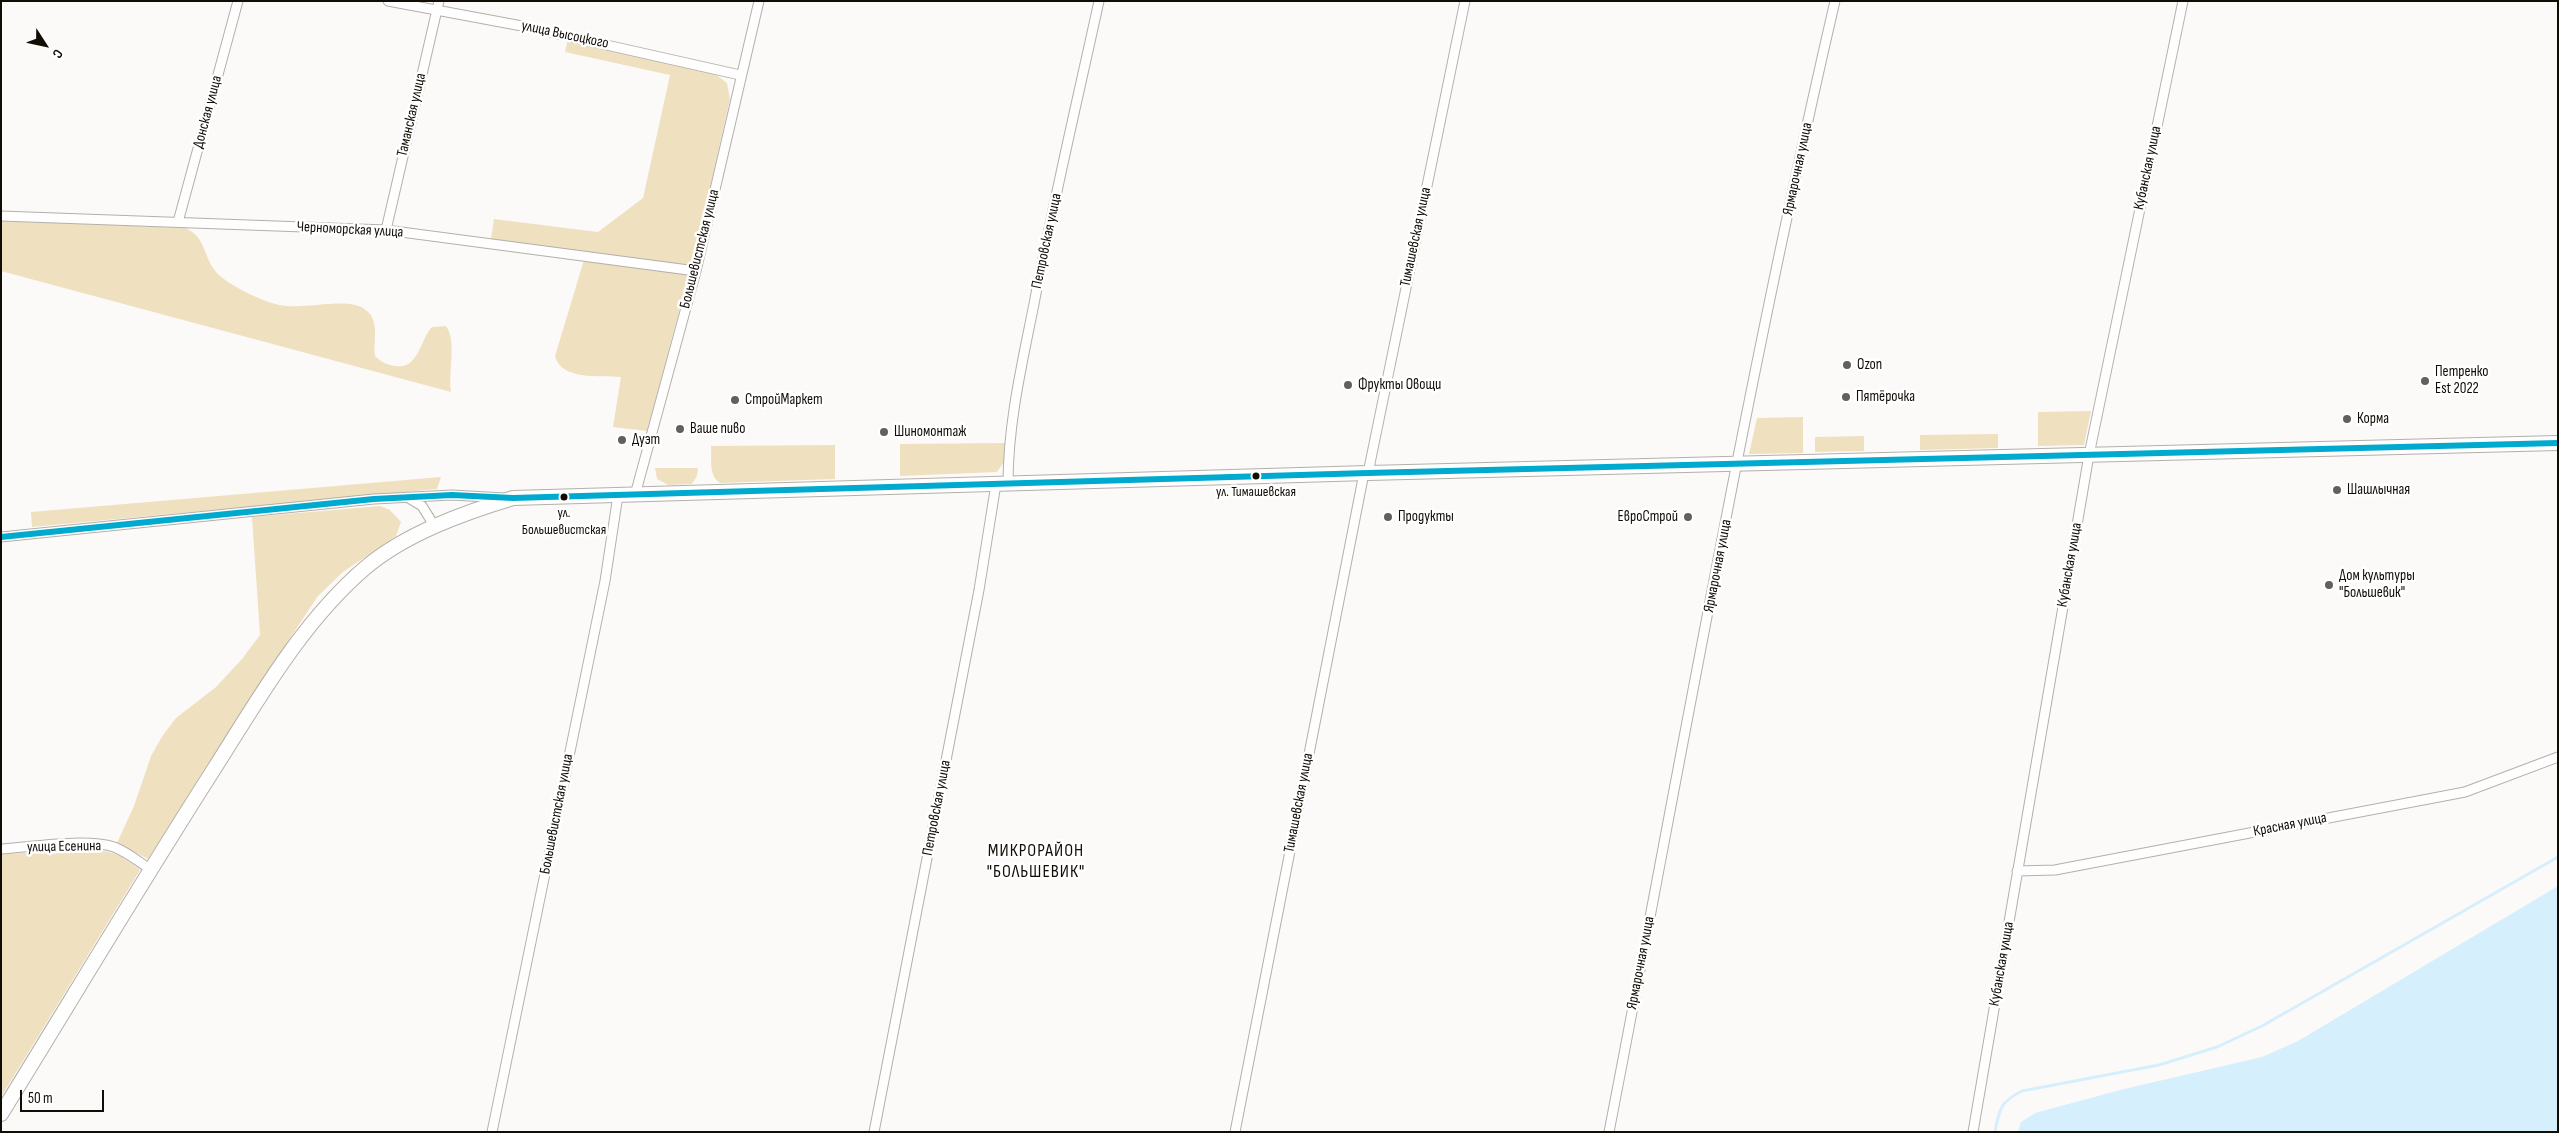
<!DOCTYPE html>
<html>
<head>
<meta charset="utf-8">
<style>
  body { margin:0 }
  #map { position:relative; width:2559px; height:1133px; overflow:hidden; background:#fcfaf8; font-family:"Sofia Sans Condensed",sans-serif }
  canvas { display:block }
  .frame { position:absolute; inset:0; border:2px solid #110c04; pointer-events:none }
  .north { position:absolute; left:20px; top:20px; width:50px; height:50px; -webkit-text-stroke:4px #fff; paint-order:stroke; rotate:125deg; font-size:14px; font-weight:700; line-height:20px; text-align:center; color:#110c04 }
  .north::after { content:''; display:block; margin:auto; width:18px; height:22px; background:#110c04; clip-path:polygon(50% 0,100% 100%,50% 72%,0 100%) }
  .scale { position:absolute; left:20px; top:1090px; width:84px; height:22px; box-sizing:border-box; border:2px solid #110c04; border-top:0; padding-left:6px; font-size:15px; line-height:18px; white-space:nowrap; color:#110c04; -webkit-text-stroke:4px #fff; paint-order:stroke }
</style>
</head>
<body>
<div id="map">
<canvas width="2559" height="1133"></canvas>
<div class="frame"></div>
<div class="north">С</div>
<div class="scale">50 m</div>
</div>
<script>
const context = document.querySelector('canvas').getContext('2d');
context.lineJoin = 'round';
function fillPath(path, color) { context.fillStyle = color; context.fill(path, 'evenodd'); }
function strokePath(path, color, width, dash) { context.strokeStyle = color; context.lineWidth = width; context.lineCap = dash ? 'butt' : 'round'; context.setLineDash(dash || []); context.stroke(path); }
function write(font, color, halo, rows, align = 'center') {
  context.font = font + ' "Sofia Sans Condensed",sans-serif'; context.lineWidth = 5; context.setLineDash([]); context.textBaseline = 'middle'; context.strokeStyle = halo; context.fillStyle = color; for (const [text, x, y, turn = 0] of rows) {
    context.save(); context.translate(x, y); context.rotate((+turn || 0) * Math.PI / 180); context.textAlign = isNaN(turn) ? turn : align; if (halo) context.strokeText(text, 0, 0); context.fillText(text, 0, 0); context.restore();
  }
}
fillPath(new Path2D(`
  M568 39 714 73 727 83 730 99 692 266 491 239 494 219 598 232 643 198 670 75 565 52Z
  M1 221 186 228C205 238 203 252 213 268 222 283 262 301 279 305 303 310 346 297 363 308 381 319 373 338 375 356 381 362 387 365 395 366 419 370 420 339 432 327L446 326C457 341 448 371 451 392L1 271Z
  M584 260 689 274 647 431 613 427 621 377C600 375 561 381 555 356Z
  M2091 411 2084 445 2038 446V412Z
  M1803 417V453L1749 454 1757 418Z
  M1998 434V448L1920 450V435Z
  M1864 436V451L1815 452V437Z
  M1005 443 1004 462 997 472 900 476V444Z
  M835 445V479L720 483C708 475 712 459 711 446Z
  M655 468H698L697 476 692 484 668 485 657 479Z
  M441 477 437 489 32 527 31 512Z
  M380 506 390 510 401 522 396 536 343 572 318 596 236 719 148 859 117 843 134 806 151 756 163 735 176 718 216 687 242 659 260 635 252 517Z
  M89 850C114 850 121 856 140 870L1 1097V854Z`), '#efe0c0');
fillPath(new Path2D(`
  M2558 886V1132H2018L2021 1122 2035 1113 2124 1089 2262 1057 2298 1041Z`), '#d6effd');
strokePath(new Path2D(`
  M1995 1132C1999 1109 2001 1101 2022 1091L2159 1065 2217 1047 2262 1026 2558 857`), '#d6effd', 3);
const minor = new Path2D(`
  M388 1 522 26 740 75
  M1 216 386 230 696 271
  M178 222 238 1
  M386 230 439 1
  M1368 473 1465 1
  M1008 484C1008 423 1022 364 1034 304 1053 203 1077 102 1099 1
  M635 495 696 271 759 1
  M407 497 422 506 435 527
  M1 537 374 499 452 495 505 498
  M1 849C32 847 85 838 114 847 127 852 139 862 150 869
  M2017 871 2055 870 2465 792 2558 757
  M492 1132 605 581 618 495
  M874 1132 979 590 996 484
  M1235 1132 1364 473
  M1609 1132C1682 755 1748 376 1835 1
  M1973 1132 2089 455 2183 1`);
const primary = new Path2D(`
  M1 1114C72 999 141 883 214 769 258 700 301 623 365 568 405 534 463 513 513 498L1368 473 2558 443`);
strokePath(minor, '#b3b0aa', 11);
strokePath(primary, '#b3b0aa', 16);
strokePath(minor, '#fffefe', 9);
strokePath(primary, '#fffefe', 14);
strokePath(new Path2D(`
  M1 537 374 499 452 495 513 498 1368 473 2558 443`), '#00a9ce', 6);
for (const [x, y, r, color] of [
  [1847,365,5,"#635f59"],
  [2425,381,5,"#635f59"],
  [1348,385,5,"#635f59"],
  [1846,397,5,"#635f59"],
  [735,400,5,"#635f59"],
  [2347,419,5,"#635f59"],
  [680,429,5,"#635f59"],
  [884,432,5,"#635f59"],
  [622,440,5,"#635f59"],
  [1256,476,4.5,"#110c04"],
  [2337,490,5,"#635f59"],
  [564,497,4.5,"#110c04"],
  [1388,517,5,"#635f59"],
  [1688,517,5,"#635f59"],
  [2329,585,5,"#635f59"]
]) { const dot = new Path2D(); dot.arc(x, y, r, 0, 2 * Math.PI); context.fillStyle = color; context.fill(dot); strokePath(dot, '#fff', 2); }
write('14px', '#110c04', '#fff', [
  ["ул. Тимашевская",1256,492],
  ["ул.",564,513],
  ["Большевистская",564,530]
]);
write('15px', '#110c04', '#fff', [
  ["улица Высоцкого",565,35,12],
  ["Донская улица",208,112,-75],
  ["Таманская улица",412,115,-77],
  ["Кубанская улица",2148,168,-78],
  ["Ярмарочная улица",1798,169,-78],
  ["Черноморская улица",350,230,3],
  ["Тимашевская улица",1416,237,-78],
  ["Петровская улица",1047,241,-78],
  ["Большевистская улица",700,249,-76],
  ["Кубанская улица",2070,565,-80],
  ["Ярмарочная улица",1718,566,-79],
  ["Тимашевская улица",1299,803,-79],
  ["Петровская улица",937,808,-79],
  ["Большевистская улица",557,814,-79],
  ["Красная улица",2290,825,-11],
  ["улица Есенина",64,847,-1],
  ["Ярмарочная улица",1641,963,-79],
  ["Кубанская улица",2002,964,-80]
]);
write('15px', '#110c04', '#fff', [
  ["Ozon",1857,365],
  ["Петренко",2435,372],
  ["Est 2022",2435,389],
  ["Фрукты Овощи",1358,385],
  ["Пятёрочка",1856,397],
  ["СтройМаркет",745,400],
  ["Корма",2357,419],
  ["Ваше пиво",690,429],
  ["Шиномонтаж",894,432],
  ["Дуэт",632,440],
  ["Шашлычная",2347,490],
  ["Продукты",1398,517],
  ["ЕвроСтрой",1678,517,"right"],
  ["Дом культуры",2339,576],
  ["\"Большевик\"",2339,593]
], 'left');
context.letterSpacing = '1px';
write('18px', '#110c04', '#fff', [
  ["МИКРОРАЙОН",1036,851],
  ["\"БОЛЬШЕВИК\"",1036,872]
]);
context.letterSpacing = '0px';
</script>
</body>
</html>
